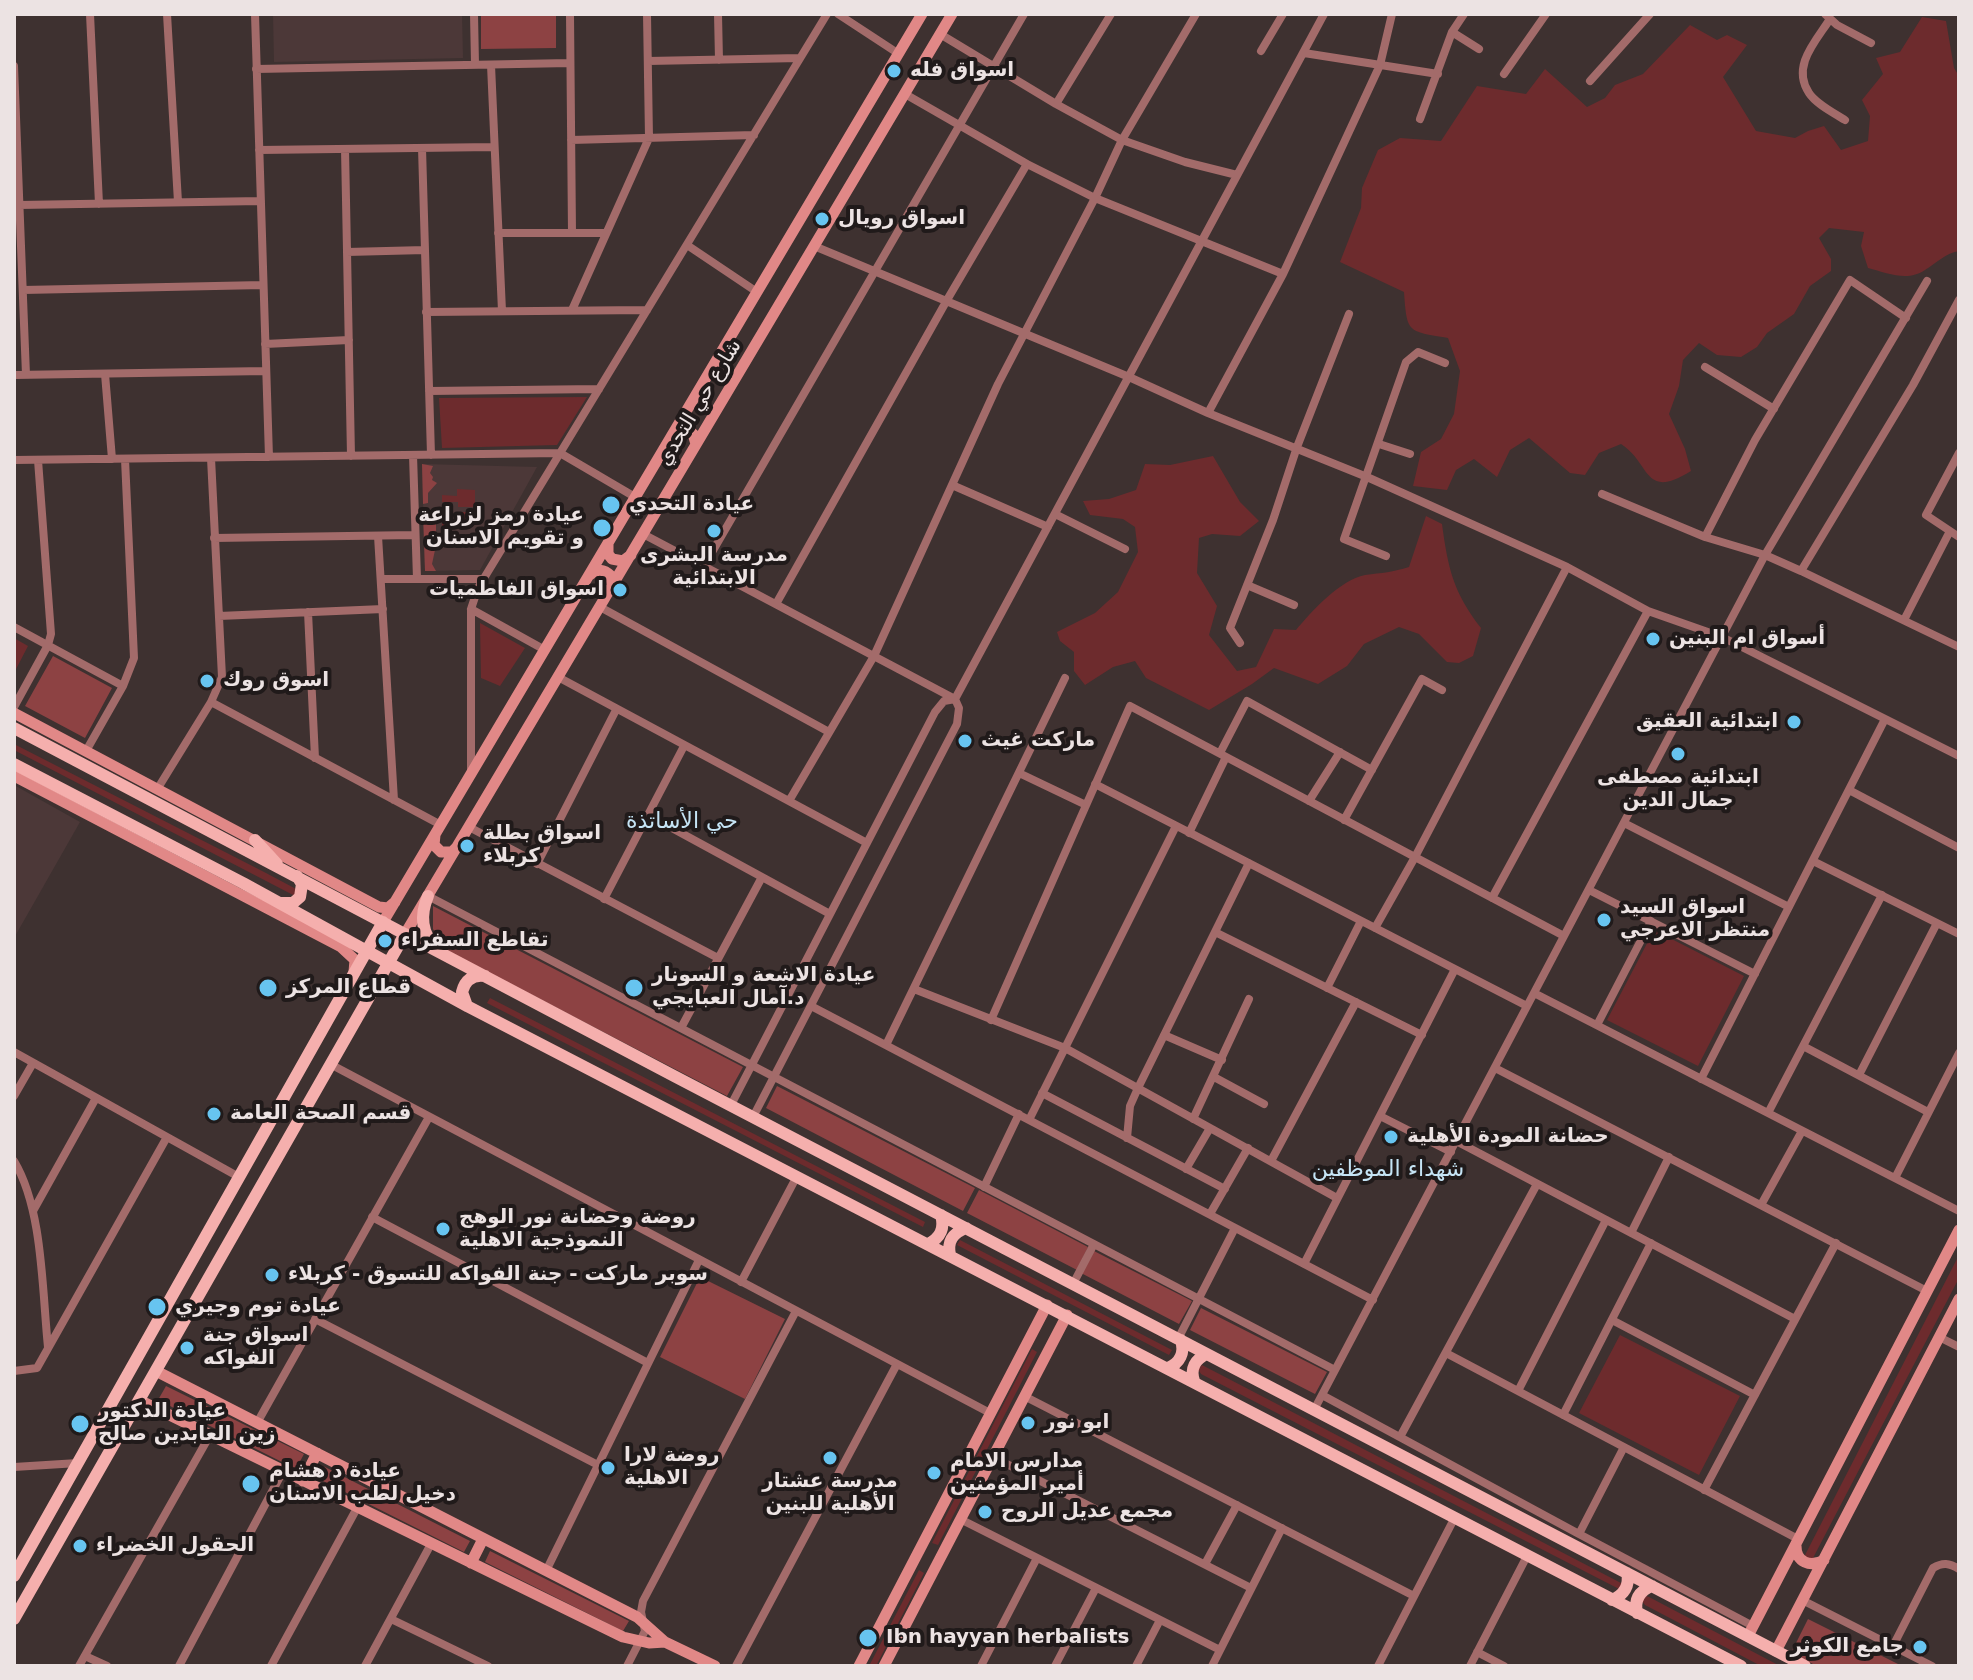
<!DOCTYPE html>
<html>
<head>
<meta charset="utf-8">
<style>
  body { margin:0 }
  #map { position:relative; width:1973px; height:1680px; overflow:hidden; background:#3e3130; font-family:"DejaVu Sans",sans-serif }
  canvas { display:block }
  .frame { position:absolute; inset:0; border:16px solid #ece3e3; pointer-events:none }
</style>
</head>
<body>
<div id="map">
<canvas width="1973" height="1680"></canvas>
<div class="frame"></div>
</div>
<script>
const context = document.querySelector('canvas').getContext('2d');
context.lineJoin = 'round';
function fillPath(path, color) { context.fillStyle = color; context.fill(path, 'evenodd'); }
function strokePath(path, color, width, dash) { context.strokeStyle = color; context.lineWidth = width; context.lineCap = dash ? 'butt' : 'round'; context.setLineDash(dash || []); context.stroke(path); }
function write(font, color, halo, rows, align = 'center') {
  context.font = font + ' "DejaVu Sans",Vazirmatn,sans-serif'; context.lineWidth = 8; context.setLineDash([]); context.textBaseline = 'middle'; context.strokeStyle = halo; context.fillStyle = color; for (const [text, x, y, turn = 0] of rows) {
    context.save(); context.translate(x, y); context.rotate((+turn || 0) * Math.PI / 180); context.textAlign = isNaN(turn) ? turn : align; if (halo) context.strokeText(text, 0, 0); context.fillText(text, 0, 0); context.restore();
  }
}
fillPath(new Path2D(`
  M273 14H462L463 58 274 62Z
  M422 464 537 467 480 570 425 571Z
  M14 785 80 822 14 938Z`), '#4c3838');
fillPath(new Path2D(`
  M1922 17 1946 21 1954 68 1959 76V251C1944 254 1938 262 1925 270 1908 282 1887 273 1868 268L1861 246 1864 232 1829 228 1819 238 1831 259V271L1810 286 1794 314 1767 333 1757 347 1741 357 1717 355 1699 343 1683 360 1679 386 1669 414 1685 449 1691 471C1643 501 1651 463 1621 444L1599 453 1585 475 1570 473 1529 438 1510 450 1497 477 1474 459 1456 470 1447 490 1413 486 1421 452 1441 439 1454 414 1460 371 1448 338C1407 331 1407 333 1404 292L1340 262 1361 208 1362 188 1378 150 1400 138 1441 141 1477 86 1526 94 1545 69 1587 107 1605 98 1615 85 1643 74 1690 25 1717 40 1727 35 1747 45 1723 77 1756 131 1795 138 1808 131 1824 126 1841 150 1868 141 1870 116 1862 100 1883 74 1876 58 1900 52Z
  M587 397 557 445 442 448 439 398Z
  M1213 456 1240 502 1259 521 1240 536 1212 534 1199 538 1197 573 1217 606 1209 635 1237 671 1256 667 1274 629 1296 630C1312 611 1340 580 1365 575 1382 573 1393 572 1409 567L1426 516 1442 524C1448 568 1453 592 1481 628L1473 656 1459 663 1447 662 1419 634 1399 627 1364 644 1347 666 1318 684 1274 668 1252 684 1209 710 1146 678 1135 661 1113 667 1085 685 1074 671V652L1060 641 1057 632 1095 613 1118 592 1138 552 1135 527 1123 519 1090 515 1083 501 1109 499 1136 490 1145 464 1170 465Z
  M457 489 475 490V507H458V502H442V495L457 496Z
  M459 512H474V526L442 527V519H459Z
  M480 623 525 648 500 686 481 678Z
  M14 638 28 646 14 673Z
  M14 744 266 873 298 890 295 896 14 750Z
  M1654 930 1744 976 1698 1066 1607 1020Z
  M490 998 925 1222 923 1227 487 1003Z
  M960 1240 1172 1350 1169 1355 957 1245Z
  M1959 1255V1278L1813 1558 1810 1560 1804 1557Z
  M1620 1335 1740 1396 1699 1475 1579 1413Z
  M1032 1349 1037 1352 938 1545 932 1543Z
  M1202 1365 1621 1583V1590L1201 1374 1198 1369Z
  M919 1570 924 1573 876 1666H869Z
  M1646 1596 1649 1597 1780 1666H1761L1645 1605 1642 1601Z`), '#6d2b2d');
fillPath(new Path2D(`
  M481 14H556V48L481 49Z
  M422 464 433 466 430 473 433 477 432 480 437 483 428 493V503L423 504Z
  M423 514H436V532L431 536 435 544 431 547 435 550 432 564 436 571H425Z
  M53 656 112 688 85 738 25 706Z
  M433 906 743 1067 727 1096 447 951 433 929Z
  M777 1086 975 1188 963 1211 766 1108Z
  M979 1190 1088 1247 1077 1270 967 1213Z
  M1092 1250 1192 1301 1179 1324 1081 1273Z
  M700 1277 785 1319 745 1399 660 1357Z
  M1201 1308 1327 1372 1315 1394 1190 1330Z
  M166 1386 304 1454 296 1469 158 1400Z
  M321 1465 470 1541 464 1552 315 1477Z
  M490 1551 629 1621 623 1631 485 1562Z
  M1808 1619 1902 1666H1817L1791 1653Z`), '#8d4243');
strokePath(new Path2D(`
  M90 14 99 204
  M167 14 178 202
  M255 14 269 457
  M474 14 475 64
  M570 14 572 233
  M718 14 719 60
  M838 14 899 54
  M1825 14 1837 25 1871 43
  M1830 19C1816 41 1791 66 1809 93 1816 104 1834 113 1845 120
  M1452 32 1479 49
  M940 34 1056 104 1122 140 1185 162 1237 175
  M1261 51 1283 14
  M1304 53 1438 74
  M648 61 800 58
  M491 65 502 311
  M14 66 26 375
  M256 69 570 63
  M1504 74 1546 14
  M1590 81 1650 14
  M905 94 1027 164 1095 198 1283 274
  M1056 104 1111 14
  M1420 119 1452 32 1464 14
  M571 140 754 135
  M422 148 431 455
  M345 149 351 456
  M259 150 494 147
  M19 205 261 201
  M498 233H606
  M687 245 757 292
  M814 246 1129 377 1208 413 1367 477 1567 567 1648 611 1722 637 1959 756
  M347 252 425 250
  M23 290 263 285
  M572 310 649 138 647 14
  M426 312 647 310
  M265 344 349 340
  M1705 367 1774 409
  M105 374 112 459
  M14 375 266 371
  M429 391 599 389
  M1208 413 1283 274 1380 65 1392 14
  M1379 444 1410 454
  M1959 453 1926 515 1959 537
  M413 455 417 579
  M14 460 560 453 635 497
  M952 485 1048 527
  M1602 494 1705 537 1765 555 1801 571 1959 647
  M1055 514 1125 549
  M643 534 955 699 959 708 957 724 753 1117
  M378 536 394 800
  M1705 537 1755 440 1850 280 1906 318
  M214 538 415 535
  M1386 556 1344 539 1406 362 1418 352 1445 363
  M704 566 1024 14
  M1801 571 1913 385 1959 300
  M381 579H484
  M1247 585 1294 605
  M776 604 947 300 1027 164
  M600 607 829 732
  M471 609 545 650
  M308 612 315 758
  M219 616 383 609
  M1904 620 1950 531
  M14 627 123 686
  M1240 643 1230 628 1273 520 1297 447 1349 314
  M558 677 867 843
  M211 702 441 825
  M14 707 48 645 51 634 38 460
  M86 751 123 686 134 658 125 459
  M1220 753 1247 701 1372 770
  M1019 773 1086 805
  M471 774V609L478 588 827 14
  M1095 784 1527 1006
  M158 788 211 702 222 677 211 458
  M1849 790 1959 848
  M789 801 874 656 998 384 1095 198 1122 140 1196 14
  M1309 801 1340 752
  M648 815 830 914
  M1344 820 1422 679 1442 690
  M1624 823 1789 907
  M469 827 718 958
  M1189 833 1226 757
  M1813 861 1959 934
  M537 864 616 710
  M1589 890 1755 974
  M428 896 1335 1370
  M1492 898 1648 611
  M604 899 684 746
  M1375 928 1415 857 1567 567
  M1215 932 1422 1035
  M1327 988 1361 921
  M914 989 1065 1048 1337 1198
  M1534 993 1959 1211
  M811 1006 1373 1300
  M991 1020 1130 706 1564 936
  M1597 1025 1651 921
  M681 1028 762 877
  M1164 1035 1222 1060
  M886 1045 1065 678
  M1803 1046 1928 1112
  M14 1052 239 1177
  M330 1064 990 1413
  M1495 1068 1927 1291
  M1859 1075 1937 923
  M1214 1077 1264 1104
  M1701 1079 1885 719
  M1042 1093 1225 1189
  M14 1096 33 1063
  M731 1105 935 712 944 701 955 699 1324 14
  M1768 1113 1882 895
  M1380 1116 1451 1152
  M1193 1119 1249 999
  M1029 1120 1176 826
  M1127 1138 1130 1106 1138 1088 1249 863
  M1456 1141 1795 1319
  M14 1161C43 1209 42 1290 48 1347
  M1271 1161 1356 1002
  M1186 1169 1210 1128
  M1895 1178 1959 1053
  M984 1187 1019 1114
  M1761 1205 1802 1131
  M33 1211 96 1098
  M1210 1214 1248 1148
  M372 1217 648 1363
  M1631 1233 1669 1157
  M1304 1264 1455 969
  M741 1282 797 1176
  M1073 1284 1094 1244
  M315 1319 598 1465
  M1612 1320 1755 1395
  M1939 1337 1959 1347
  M1178 1339 1235 1228
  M1446 1353 1798 1539
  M14 1371 37 1368 167 1137
  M1518 1391 1606 1220
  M1322 1395 1579 1534 1624 1447
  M1024 1396 1414 1596
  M1314 1410 1765 555 1927 281
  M1563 1415 1651 1243
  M257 1423 429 1117
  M1400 1437 1537 1184
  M993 1457 1251 1588
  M14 1467 78 1463
  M1704 1490 1836 1243
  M960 1519 1220 1650
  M1579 1534 1753 1626
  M1205 1564 1237 1505
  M546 1571 699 1260
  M1802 1600 1932 1666
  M391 1619 488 1666
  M1893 1646 1933 1568C1943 1562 1949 1563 1959 1569
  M1477 1652 1504 1666
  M85 1656 107 1666
  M79 1666 210 1435
  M179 1666 283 1471
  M271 1666 357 1508
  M365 1666 431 1544
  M627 1666 645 1631 641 1612 643 1601 796 1311
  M736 1666 897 1364
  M981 1666 1037 1558
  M1055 1666 1096 1588
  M1136 1666 1160 1620
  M1212 1666 1282 1528
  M1378 1666 1454 1519
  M1470 1666 1527 1556`), '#a36b6a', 8);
strokePath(new Path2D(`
  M673 434C679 428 687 428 693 434L696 444
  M608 543V554L612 559 623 561 631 555
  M590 575C596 568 604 569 611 576L612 586
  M14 713 379 907 388 908 395 902
  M14 776 341 947 355 960 354 972
  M435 835 434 845 441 852H452L457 847
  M383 922 922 14
  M405 934 952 14
  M156 1371 637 1617 665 1642 715 1666
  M139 1400 623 1637 649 1643 665 1642
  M303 1481 317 1453
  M1796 1546C1796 1562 1810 1568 1824 1560
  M471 1563 483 1539
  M1748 1636 1959 1230
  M1776 1651 1959 1299
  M859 1666 1047 1305
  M884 1666 1067 1315`), '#e18887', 11);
strokePath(new Path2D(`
  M14 728 674 1076 1805 1666
  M14 764 243 883 467 1006 1741 1666
  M255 840 277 864
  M428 896C420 915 421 933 436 948
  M280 903H293L300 897 302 884 297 876
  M467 1006 462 992C465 980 473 974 485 976
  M928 1244C940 1238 945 1229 941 1215
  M950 1255C947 1241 953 1233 966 1228
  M1168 1368C1180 1363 1185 1353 1181 1340
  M1194 1381C1190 1369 1195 1359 1207 1354
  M14 1576 383 922
  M1612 1600C1624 1595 1630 1586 1627 1573
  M1637 1613C1634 1600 1639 1591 1652 1586
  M14 1619 405 934`), '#f5afad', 12);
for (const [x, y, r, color] of [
  [894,71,8,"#67c4f0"],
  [822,219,8,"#67c4f0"],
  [611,505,10,"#67c4f0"],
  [602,528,10,"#67c4f0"],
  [714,531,8,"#67c4f0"],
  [620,590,8,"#67c4f0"],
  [1653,639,8,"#67c4f0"],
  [207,681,8,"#67c4f0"],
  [1794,722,8,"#67c4f0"],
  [965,741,8,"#67c4f0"],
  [1678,754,8,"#67c4f0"],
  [467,846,8,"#67c4f0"],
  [1604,920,8,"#67c4f0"],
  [385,941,8,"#67c4f0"],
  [268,988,10,"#67c4f0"],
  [634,988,10,"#67c4f0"],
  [214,1114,8,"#67c4f0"],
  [1391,1137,8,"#67c4f0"],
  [443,1229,8,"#67c4f0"],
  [272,1275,8,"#67c4f0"],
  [157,1307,10,"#67c4f0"],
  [187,1348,8,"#67c4f0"],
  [1028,1423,8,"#67c4f0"],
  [80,1424,10,"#67c4f0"],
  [830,1458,8,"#67c4f0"],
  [608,1468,8,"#67c4f0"],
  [934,1473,8,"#67c4f0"],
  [251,1484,10,"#67c4f0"],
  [985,1512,8,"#67c4f0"],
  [80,1546,8,"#67c4f0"],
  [868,1638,10,"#67c4f0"],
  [1920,1647,8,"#67c4f0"]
]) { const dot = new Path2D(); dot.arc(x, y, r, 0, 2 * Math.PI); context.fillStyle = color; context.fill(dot); strokePath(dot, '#201a1a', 3); }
write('bold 20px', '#ece3e3', '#201a1a', [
  ["اسواق فله",910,71],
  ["اسواق رويال",838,219],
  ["عيادة التحدي",629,505],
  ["عيادة رمز لزراعة",584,516,"right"],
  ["و تقويم الاسنان",584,539,"right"],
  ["مدرسة البشرى",714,556,"center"],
  ["الابتدائية",714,579,"center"],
  ["اسواق الفاطميات",604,590,"right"],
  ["أسواق ام البنين",1669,639],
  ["اسوق روك",223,681],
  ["ابتدائية العقيق",1778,722,"right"],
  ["ماركت غيث",981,741],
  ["ابتدائية مصطفى",1678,778,"center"],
  ["جمال الدين",1678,801,"center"],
  ["اسواق بطلة",483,834],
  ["كربلاء",483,857],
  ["اسواق السيد",1620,908],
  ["منتظر الاعرجي",1620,931],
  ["تقاطع السفراء",401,941],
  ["عيادة الاشعة و السونار",652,976],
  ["د.آمال العبايجي",652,999],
  ["قطاع المركز",286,988],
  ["قسم الصحة العامة",230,1114],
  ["حضانة المودة الأهلية",1407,1137],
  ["روضة وحضانة نور الوهج",459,1218],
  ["النموذجية الاهلية",459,1241],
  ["سوبر ماركت - جنة الفواكه للتسوق - كربلاء",288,1275],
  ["عيادة توم وجيري",175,1307],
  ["اسواق جنة",203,1336],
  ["الفواكه",203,1359],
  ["عيادة الدكتور",98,1412],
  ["زين العابدين صالح",98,1435],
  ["ابو نور",1044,1423],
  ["روضة لارا",624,1456],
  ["الاهلية",624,1479],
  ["مدارس الامام",950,1462],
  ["أمير المؤمنين",950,1485],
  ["عيادة د هشام",269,1472],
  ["دخيل لطب الاسنان",269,1495],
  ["مدرسة عشتار",830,1482,"center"],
  ["الأهلية للبنين",830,1505,"center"],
  ["مجمع عديل الروح",1001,1512],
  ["الحقول الخضراء",96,1546],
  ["Ibn hayyan herbalists",886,1638],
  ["جامع الكوثر",1904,1647,"right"]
], 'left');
write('20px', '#ece3e3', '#201a1a', [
  ["شارع حي التحدي",700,403,-59]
]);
write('22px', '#c5e4f5', '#201a1a', [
  ["حي الأساتذة",682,822],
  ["شهداء الموظفين",1388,1170]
]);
</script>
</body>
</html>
